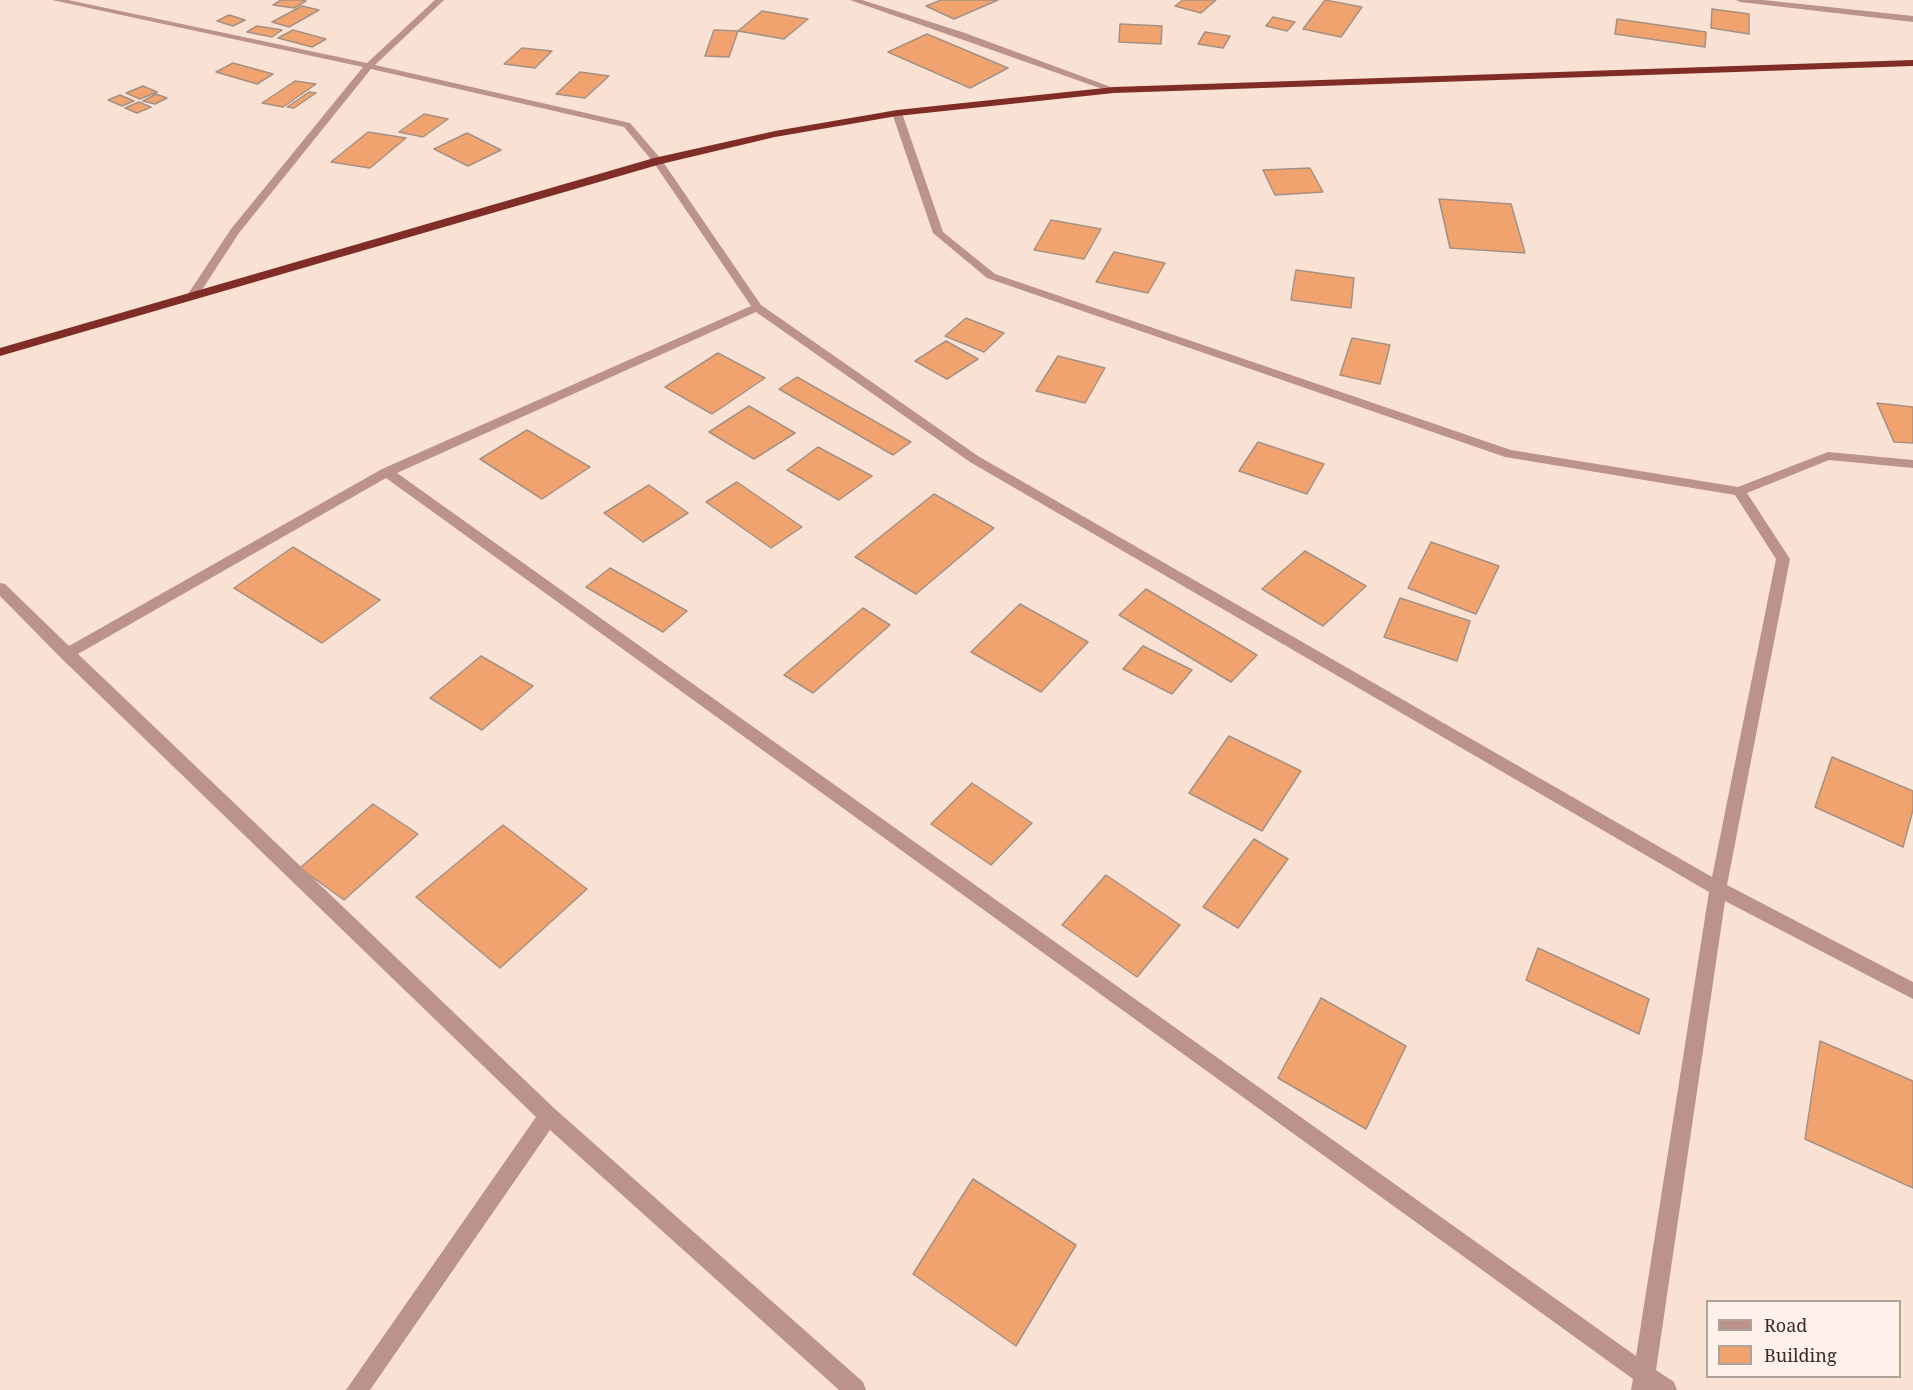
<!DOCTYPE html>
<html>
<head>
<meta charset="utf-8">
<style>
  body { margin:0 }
  #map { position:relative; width:1913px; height:1390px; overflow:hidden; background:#f9e2d4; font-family:"Noto Serif",serif }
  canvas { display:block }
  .legend { position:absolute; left:1706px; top:1300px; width:195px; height:78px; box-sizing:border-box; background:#fff1e9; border:2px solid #aea39b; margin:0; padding:8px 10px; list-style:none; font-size:18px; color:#352d27 }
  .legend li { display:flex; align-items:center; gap:12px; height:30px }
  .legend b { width:30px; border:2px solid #aea39b }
</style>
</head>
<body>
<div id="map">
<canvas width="1913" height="1390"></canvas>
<ul class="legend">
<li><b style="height:8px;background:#bc928c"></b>Road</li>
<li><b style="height:16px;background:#f1a36f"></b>Building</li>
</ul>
</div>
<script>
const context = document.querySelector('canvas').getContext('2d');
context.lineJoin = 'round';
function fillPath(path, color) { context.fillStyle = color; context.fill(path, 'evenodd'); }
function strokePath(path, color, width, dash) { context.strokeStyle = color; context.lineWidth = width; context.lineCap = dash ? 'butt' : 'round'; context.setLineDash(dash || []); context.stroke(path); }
const building = new Path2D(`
  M281 0H301L306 1 294 8 273 5Z
  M941 0H998L954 19 926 6Z
  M1183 0H1216L1201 13 1175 6Z
  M1325 0 1362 7 1341 37 1303 29Z
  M302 6 319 10 289 27 272 22Z
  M1712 9 1749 14V34L1711 28Z
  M762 11 808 19 784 39 738 31Z
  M229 15 245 20 233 26 217 21Z
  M1273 17 1295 22 1287 31 1266 26Z
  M1617 19 1706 32 1705 47 1615 34Z
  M1120 24 1162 26 1161 44 1119 42Z
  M257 26 282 30 272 37 247 32Z
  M293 30 326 39 312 47 278 38Z
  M714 30 738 31 729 57 705 56Z
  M1205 32 1230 36 1223 48 1198 44Z
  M927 34 1008 68 970 88 888 52Z
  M522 48 552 51 535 68 504 64Z
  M233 63 273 74 257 84 216 72Z
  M580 72 609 76 585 98 556 94Z
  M295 81 316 84 283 107 262 103Z
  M143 86 157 92 140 99 126 93Z
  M309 92 316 93 294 108 287 107Z
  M156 94 167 98 155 104 143 101Z
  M120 95 134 101 122 106 108 100Z
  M139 102 151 107 137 113 125 108Z
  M424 114 448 119 423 137 399 132Z
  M368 132 406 138 370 168 331 162Z
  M467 133 501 150 468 166 434 149Z
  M1310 168 1323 192 1275 195 1263 170Z
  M1439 199 1511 204 1525 253 1450 248Z
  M1051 220 1101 229 1084 259 1034 250Z
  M1114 252 1165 263 1148 293 1096 282Z
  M1296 270 1354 278 1351 308 1291 300Z
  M966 318 1004 333 984 352 945 336Z
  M1352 338 1390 345 1380 384 1340 375Z
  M946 341 978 359 947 379 915 361Z
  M718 353 765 378 712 414 665 387Z
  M1058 356 1105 368 1085 403 1036 391Z
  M797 377 911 442 893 455 779 389Z
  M1877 403 1913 407V443L1894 442Z
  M749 406 795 433 754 459 709 432Z
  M527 430 590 467 542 499 480 459Z
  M1258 442 1324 464 1307 494 1239 471Z
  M818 447 872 476 839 500 787 470Z
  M737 482 802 527 771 548 706 502Z
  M649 485 688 513 643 542 604 513Z
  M934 494 994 528 916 594 855 557Z
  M1431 542 1499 566 1476 614 1408 588Z
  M293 547 380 600 322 643 234 588Z
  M1305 551 1366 586 1323 626 1262 589Z
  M610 568 687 611 663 632 586 587Z
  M1146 589 1257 655 1231 682 1119 615Z
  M1400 598 1470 621 1457 661 1384 637Z
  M1020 604 1088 642 1041 692 971 652Z
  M863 608 890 625 813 693 784 675Z
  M1143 646 1192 670 1172 694 1123 669Z
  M481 656 533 686 482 730 430 698Z
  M1229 736 1301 771 1262 831 1189 793Z
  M1832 757 1913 791V810L1903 847 1815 807Z
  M972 783 1032 823 991 865 931 824Z
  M373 804 418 834 344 900 300 868Z
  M503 825 587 889 500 968 416 897Z
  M1254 839 1288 859 1238 928 1203 907Z
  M1106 875 1180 925 1137 977 1062 925Z
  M1538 948 1649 999 1639 1034 1526 980Z
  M1321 998 1406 1046 1366 1129 1278 1078Z
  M1820 1041 1913 1081V1188L1805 1139Z
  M973 1179 1076 1245 1016 1346 913 1274Z`);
fillPath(building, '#f1a36f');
strokePath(building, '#a59184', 1.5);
fillPath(new Path2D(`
  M52 0H68L367 63 435 0H444L375 65 630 123 661 159 761 305 978 456 1712 877 1776 559 1735 495 1505 457 987 278 933 233 892 113 897 110 902 113 943 232 995 274 1511 450 1738 487 1828 452 1913 460V468L1829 460 1747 493 1790 559 1727 885 1913 982V999L1725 901 1656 1370 1674 1382 1677 1390H1631L1633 1379 386 478 78 654 555 1109 863 1382 866 1390H839L550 1130 370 1390H346L536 1117 61 658 0 596V583L5 584 69 646 382 469 751 306 654 163 624 127 371 69 239 233 198 296H190L188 294 231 229 363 67ZM756 312 970 462 1709 892 1636 1356 397 473Z
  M850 0H862L965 33 1119 90 1111 92Z
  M1736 0H1763L1913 16V22L1740 2Z`), '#bc928c');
fillPath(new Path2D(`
  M1913 60V66L1114 93 897 116 775 137 661 164 0 356V348L654 158 775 131 897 110 1114 87Z`), '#7f2d26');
</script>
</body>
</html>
